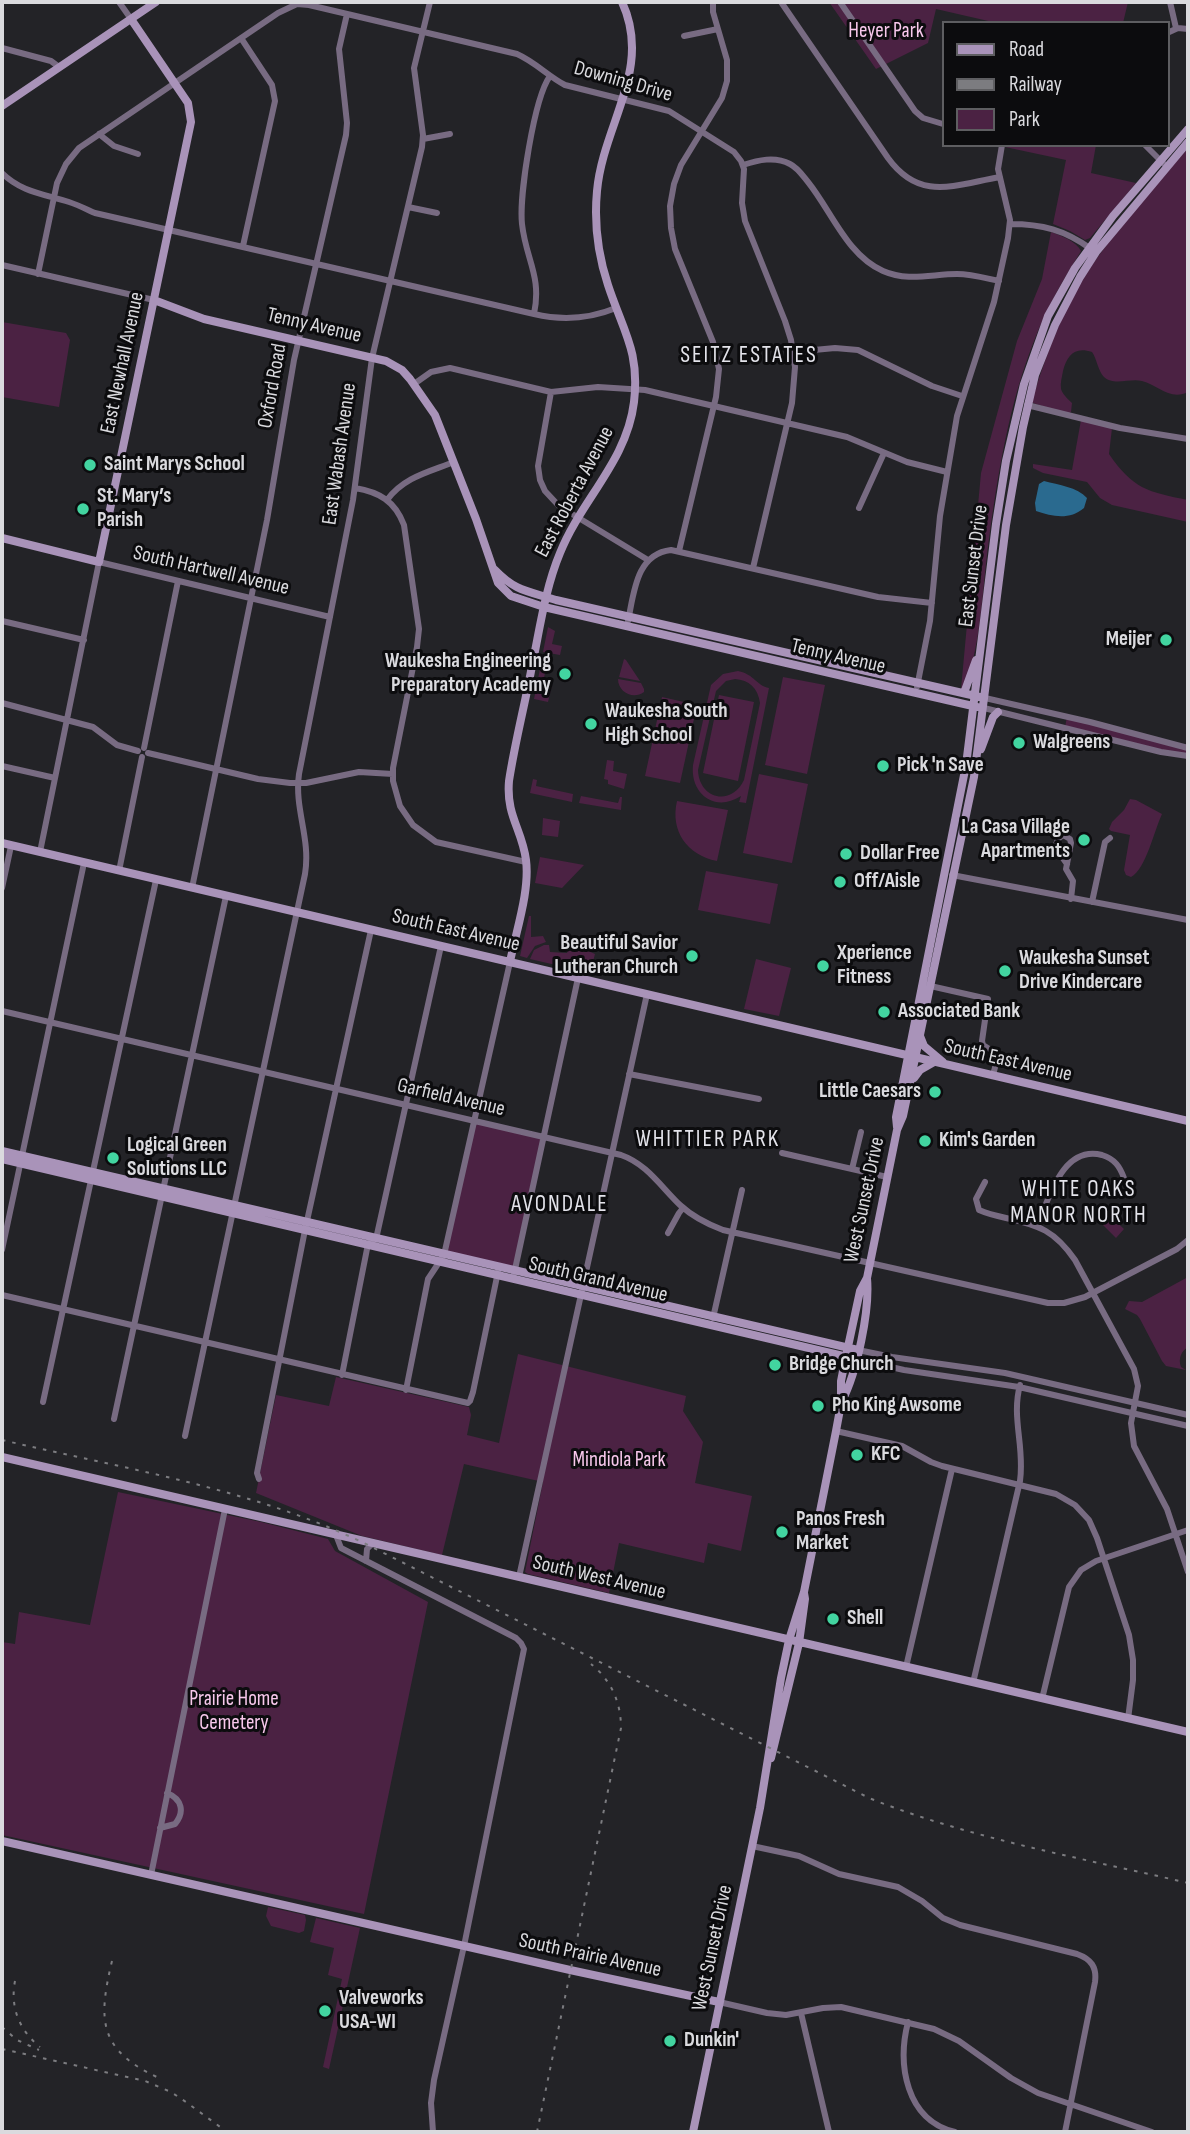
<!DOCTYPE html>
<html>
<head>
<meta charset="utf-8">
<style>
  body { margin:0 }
  #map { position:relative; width:1190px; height:2134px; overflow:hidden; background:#232327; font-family:"Sofia Sans Condensed",sans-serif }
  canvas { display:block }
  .frame { position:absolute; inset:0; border:4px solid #dadade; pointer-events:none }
  .legend { position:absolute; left:942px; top:21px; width:228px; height:126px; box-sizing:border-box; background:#0c0c0e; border:2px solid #5e5e61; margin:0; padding:9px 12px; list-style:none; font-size:21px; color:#dadade }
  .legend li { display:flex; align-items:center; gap:14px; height:35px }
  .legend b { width:35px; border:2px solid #5e5e61 }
</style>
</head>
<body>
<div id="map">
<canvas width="1190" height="2134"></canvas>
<div class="frame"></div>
<ul class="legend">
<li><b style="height:9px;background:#a993b9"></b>Road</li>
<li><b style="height:9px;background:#7c7c80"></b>Railway</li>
<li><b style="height:19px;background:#4b2243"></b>Park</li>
</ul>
</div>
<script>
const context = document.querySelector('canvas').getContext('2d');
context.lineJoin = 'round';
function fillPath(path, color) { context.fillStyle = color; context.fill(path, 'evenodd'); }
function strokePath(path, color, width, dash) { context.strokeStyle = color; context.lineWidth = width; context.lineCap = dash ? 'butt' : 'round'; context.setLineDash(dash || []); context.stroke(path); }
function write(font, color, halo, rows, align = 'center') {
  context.font = font + ' "Sofia Sans Condensed",sans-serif'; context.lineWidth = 6; context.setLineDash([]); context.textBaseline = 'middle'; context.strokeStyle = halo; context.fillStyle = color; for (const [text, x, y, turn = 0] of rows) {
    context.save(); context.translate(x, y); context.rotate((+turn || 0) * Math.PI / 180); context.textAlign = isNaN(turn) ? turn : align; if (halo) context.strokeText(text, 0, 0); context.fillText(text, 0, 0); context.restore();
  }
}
fillPath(new Path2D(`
  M829 2H1128L1123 23H997L936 9 928 43 876 69Z
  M1005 145H1096L1091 173 1136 183 1090 238 1085 240 1070 231 1053 224 1066 160 1005 147Z
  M1188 148V392C1170 401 1158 385 1142 381 1130 378 1114 386 1104 377 1098 371 1097 359 1092 352 1075 346 1067 355 1063 371 1062 377 1060 383 1061 389 1063 395 1068 399 1072 403L1071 412 1068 414 1033 403V397C1046 355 1062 312 1086 274 1116 229 1153 189 1188 148Z
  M1051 232C1062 236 1076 241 1081 251 1063 280 1046 309 1034 341 1009 404 998 473 989 539 982 589 982 640 965 687L961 689 981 473 1017 341 1042 279Z
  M2 322 66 333 70 340 59 407 2 397Z
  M1081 420 1112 428 1109 454C1133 489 1148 492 1188 500V522L1112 505 1100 498 1087 482 1043 473 1033 468V464L1072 470Z
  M548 627 555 631 552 644 562 646 560 655 543 652Z
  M542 659H545L547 663 543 683 552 685 548 702 534 699Z
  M624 659 626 660 640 681 619 677Z
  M738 671C754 674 757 686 769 688L746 803 739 802 741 796C715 813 690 794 693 765L711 685 723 674ZM735 679C749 680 758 688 760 703L744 780C731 807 699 799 698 770L716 691 726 681Z
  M783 677 825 685 807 774 765 765Z
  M618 679 641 683 644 689V692C633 700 618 692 618 679Z
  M719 695 754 702 738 781 703 773Z
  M662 697 697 705 680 783 645 776Z
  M1067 717 1188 747V756L1065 727Z
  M607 760 614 761 613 771 627 774 624 789 608 784V780L604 779Z
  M759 774 808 784 792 863 743 853Z
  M533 779 537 780 536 786 573 794 572 802 530 793Z
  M581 796 618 803 620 797H622L621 810 579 803Z
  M1130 799 1136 800 1162 814C1154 831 1146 869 1131 877L1126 875 1124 870 1130 835 1111 831 1109 829 1112 822 1124 810Z
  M677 801 728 810 717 861C687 855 670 831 677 801Z
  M543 818 560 821 558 837 542 835Z
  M540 857 584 865 562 888 535 883Z
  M706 871 778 884 770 924 698 910Z
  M529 916H531V937L543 936 546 942 535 946 527 958 520 956Z
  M544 945H549L550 952 567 953 568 950 576 952 577 950 585 952 586 950 595 954 590 973 530 959 534 950Z
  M756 959 791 968 779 1016 744 1009Z
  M474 1121 543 1137 514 1270 445 1254Z
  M1106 1212 1124 1229 1116 1238 1098 1220Z
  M1188 1277V1347C1181 1351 1178 1359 1181 1367L1186 1370 1166 1366 1162 1361 1140 1319 1137 1315 1125 1309 1129 1301 1142 1302Z
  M518 1354 686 1396 683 1411 703 1442 695 1483 752 1496 741 1551 708 1543 704 1563 619 1543 609 1593 528 1574 525 1572 543 1482 464 1464 442 1555 362 1536 256 1493 276 1395 329 1406 336 1377 469 1407 471 1415 467 1435 499 1443Z
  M118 1492 261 1522 328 1539 335 1551 428 1602 364 1914 2 1835V1642L15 1644 19 1612 90 1625Z
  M268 1907 305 1915 306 1920 304 1931 299 1933 271 1926 266 1916Z
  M316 1918 360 1928 329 2069 323 2067 342 1979 328 1975 334 1948 310 1942Z`), '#4b2243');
fillPath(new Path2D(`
  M1044 481C1059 485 1077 487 1087 498L1084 508C1070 520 1053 517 1036 511L1035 503 1039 484Z`), '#2a6a8f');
strokePath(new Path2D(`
  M119 2 131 19
  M781 2 888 158C920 202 954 185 1000 177
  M840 2 915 111 923 118 943 124
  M1170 2 1176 28
  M1167 33 1178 28 1188 29
  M684 36 718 29
  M241 38 272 85 275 101 243 246
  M2 48 51 61 59 67
  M99 134 114 146 138 154
  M423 139 450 134
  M1145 145 1164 164
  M743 165C758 160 775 156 790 164 798 168 803 176 808 182 832 212 847 255 883 271 908 282 932 274 957 274 971 274 985 278 999 281
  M2 173C21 192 44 194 69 202 78 205 86 209 95 213L534 314C563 321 589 319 616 308
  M408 207 437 213
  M1010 224C1042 224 1065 230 1091 249
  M2 265 154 300
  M38 274 57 183 66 164 79 148 278 13 297 4 309 5 517 54C535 62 548 76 565 85L669 111 734 152 741 161 744 169 742 203 745 221 785 321 791 340 795 367 792 403 753 568
  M534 314C542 276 526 260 522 224 519 196 534 98 550 76
  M793 352 835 348 858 350 932 386 962 396
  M414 384 431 372 450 368 551 392 598 387 645 390 847 437 907 462 947 472
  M551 392 538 466 540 480 545 491 559 506 648 560
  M1027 405 1120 428 1188 439
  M355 488C379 492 395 501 404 525L419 629 417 647 393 768V781L400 806 413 825 436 842 526 862
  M387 500C404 477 429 472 454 462
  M859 508 884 453
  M679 551 716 397 719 369 713 342 675 249 671 228 670 206 674 184 681 165 722 98 727 81V60L713 12V2
  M2 621 84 640
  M628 621C634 593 636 554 671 550L878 597 932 603
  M917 687 930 621 940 516 957 416 994 302 1008 238 1010 220 998 169 1002 145
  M985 698 1090 722 1188 748
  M2 703 93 727 117 745 138 751
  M984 708 1161 752 1188 756
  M144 748 178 581
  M148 753 258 779 290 783H306L359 772 393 774
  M2 766 55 778
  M40 852 99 562 330 617
  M1067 864 1055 847 1058 839 1063 835 1070 839 1071 843 1066 869 1073 881 1071 899
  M119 871 142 757
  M952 875 1188 920
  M2 888 11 846
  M192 888 267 520 294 360 346 135 347 123 339 49 347 14
  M1092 902 1105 842 1110 838
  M926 985 988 999 982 1041 983 1045C1001 1056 998 1055 993 1075
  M2 1011 621 1155C647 1164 661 1187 680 1205 693 1217 707 1224 723 1230L1048 1303H1064L1085 1297 1177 1249 1188 1240
  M629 1074 759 1099
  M782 1153 887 1177
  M852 1169 861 1132
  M985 1182 976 1199 979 1210C988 1214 997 1216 1006 1218 1039 1225 1055 1231 1075 1260L1134 1369 1138 1386 1131 1423 1134 1446 1167 1509 1188 1572
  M1037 1226C1049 1199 1062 1145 1102 1155 1115 1159 1120 1167 1124 1178
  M668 1233 679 1213 683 1208
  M2 1250 84 863
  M514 1274 578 978
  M2 1295 468 1403 470 1401 473 1392 499 1267
  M713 1318 742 1190
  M858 1350 892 1357 1005 1373 1188 1415
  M856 1359 904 1370 1019 1387 1188 1426
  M342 1375 368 1244 376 1239 441 946
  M406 1390 428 1279 444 1255 510 962
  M43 1402 156 880
  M114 1419 226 896
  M836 1431 902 1446 931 1462 942 1466 1056 1494 1075 1505 1089 1520 1097 1538 1129 1635 1133 1660V1680L1128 1719
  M185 1436 305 874C311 838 294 809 299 774L353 500 372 358 422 147 423 135 414 68 430 2
  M259 1479 257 1473 305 1230 371 930
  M336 1535 341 1548 516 1638 521 1643 524 1649 464 1946 434 2080 431 2103 433 2132
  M366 1561 367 1549 373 1543
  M519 1577 647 994
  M906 1667 952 1469
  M973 1683 1020 1481C1025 1447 1011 1418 1020 1385
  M1042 1699 1069 1587 1081 1570 1096 1561 1188 1530
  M160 1828 175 1824C185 1812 182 1799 167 1793
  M752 1846 799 1856 839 1874 898 1887 922 1901 943 1918 960 1925 1077 1954C1091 1959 1097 1967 1095 1982L1065 2132
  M151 1875 225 1509
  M719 2002 767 2013 786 2015 823 2008 841 2007 934 2029 959 2041 1011 2078 1038 2093 1152 2132
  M801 2013 829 2132
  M908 2022C897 2065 906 2120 955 2132`), '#786b82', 6);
strokePath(new Path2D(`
  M2 106 156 2
  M154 300 204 319 386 361 402 370 410 379 435 415 476 519 498 583 511 596 544 607 977 707
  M2 538 99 562 191 122 188 103 131 19
  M495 570C516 592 529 591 556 600L980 697
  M964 693 976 660
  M981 749 993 717 998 712
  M2 843 1188 1121
  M510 962C516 931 530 891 526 860 522 829 506 816 509 781 515 742 525 704 532 666 540 628 545 589 560 553 581 500 627 461 634 402 640 351 623 331 608 285 598 255 594 223 597 191 603 124 653 69 622 2
  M920 1036 924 1046 943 1062
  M914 1078 920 1070 934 1062
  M897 1127 896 1117 966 765 996 524 1006 461 1024 384 1048 316 1075 268 1113 216 1188 129
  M2 1151 858 1350
  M2 1159 856 1359
  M842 1401C857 1372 870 1311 867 1278
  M2 1457 1188 1732
  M771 1758 799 1643 805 1599 804 1593
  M2 1841 570 1970 719 2002
  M693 2132 760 1808 781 1678 789 1640 804 1592 836 1431 841 1404V1381L846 1356 860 1291 867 1278 897 1130 903 1116 974 777 1006 525 1023 427 1035 375 1055 325 1080 277 1096 252 1188 142`), '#a993b9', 8);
strokePath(new Path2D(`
  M2 1440C126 1469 255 1489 370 1546L869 1798C971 1839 1082 1858 1188 1883
  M112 1961C98 2020 98 2050 159 2078
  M15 1981C10 2007 19 2030 40 2047
  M2 2027 17 2040 39 2050
  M2 2049 145 2081 171 2092 186 2102 227 2132
  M537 2132 621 1728C621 1702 611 1680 591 1664`), '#7c7c80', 2, [3.5, 7]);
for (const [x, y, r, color] of [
  [90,465,7,"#42d4a0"],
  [83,509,7,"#42d4a0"],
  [1166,640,7,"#42d4a0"],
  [565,674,7,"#42d4a0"],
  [591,724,7,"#42d4a0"],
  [1019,743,7,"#42d4a0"],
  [883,766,7,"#42d4a0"],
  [1084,840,7,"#42d4a0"],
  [846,854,7,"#42d4a0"],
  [840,882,7,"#42d4a0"],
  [692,956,7,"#42d4a0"],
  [823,966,7,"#42d4a0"],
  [1005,971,7,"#42d4a0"],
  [884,1012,7,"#42d4a0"],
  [935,1092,7,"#42d4a0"],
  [925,1141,7,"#42d4a0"],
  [113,1158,7,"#42d4a0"],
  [775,1365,7,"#42d4a0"],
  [818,1406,7,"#42d4a0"],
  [857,1455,7,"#42d4a0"],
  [782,1532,7,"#42d4a0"],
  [833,1619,7,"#42d4a0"],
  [325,2011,7,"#42d4a0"],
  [670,2041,7,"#42d4a0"]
]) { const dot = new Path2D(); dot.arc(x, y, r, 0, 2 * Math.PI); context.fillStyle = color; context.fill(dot); strokePath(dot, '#0c0c0e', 2.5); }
write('21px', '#f8c8ec', '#0c0c0e', [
  ["Heyer Park",886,32],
  ["Mindiola Park",619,1461],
  ["Prairie Home",234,1700],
  ["Cemetery",234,1724]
]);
write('21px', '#dadade', '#0c0c0e', [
  ["Downing Drive",623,82,16],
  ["Tenny Avenue",314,326,13],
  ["East Newhall Avenue",123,363,-78],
  ["Oxford Road",273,386,-80],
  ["East Wabash Avenue",340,454,-82],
  ["East Roberta Avenue",575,492,-62],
  ["East Sunset Drive",974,566,-83],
  ["South Hartwell Avenue",211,571,13],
  ["Tenny Avenue",838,657,13],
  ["South East Avenue",456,931,13],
  ["South East Avenue",1008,1061,13],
  ["Garfield Avenue",451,1098,13],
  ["West Sunset Drive",865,1200,-78],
  ["South Grand Avenue",598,1280,13],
  ["South West Avenue",599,1578,13],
  ["West Sunset Drive",713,1948,-78],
  ["South Prairie Avenue",590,1956,12]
]);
write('bold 21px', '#dadade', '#0c0c0e', [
  ["Saint Marys School",104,465],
  ["St. Mary’s",97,497],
  ["Parish",97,521],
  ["Meijer",1152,640,"right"],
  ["Waukesha Engineering",551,662,"right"],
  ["Preparatory Academy",551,686,"right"],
  ["Waukesha South",605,712],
  ["High School",605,736],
  ["Walgreens",1033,743],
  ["Pick 'n Save",897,766],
  ["La Casa Village",1070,828,"right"],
  ["Apartments",1070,852,"right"],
  ["Dollar Free",860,854],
  ["Off/Aisle",854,882],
  ["Beautiful Savior",678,944,"right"],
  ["Lutheran Church",678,968,"right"],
  ["Xperience",837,954],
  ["Fitness",837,978],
  ["Waukesha Sunset",1019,959],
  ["Drive Kindercare",1019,983],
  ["Associated Bank",898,1012],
  ["Little Caesars",921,1092,"right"],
  ["Kim's Garden",939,1141],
  ["Logical Green",127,1146],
  ["Solutions LLC",127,1170],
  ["Bridge Church",789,1365],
  ["Pho King Awsome",832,1406],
  ["KFC",871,1455],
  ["Panos Fresh",796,1520],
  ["Market",796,1544],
  ["Shell",847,1619],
  ["Valveworks",339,1999],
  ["USA-WI",339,2023],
  ["Dunkin'",684,2041]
], 'left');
context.letterSpacing = '2px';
write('23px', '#e3e3ea', '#0c0c0e', [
  ["SEITZ ESTATES",749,356],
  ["WHITTIER PARK",708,1140],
  ["WHITE OAKS",1079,1190],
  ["MANOR NORTH",1079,1216],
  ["AVONDALE",560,1205]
]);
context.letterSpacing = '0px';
</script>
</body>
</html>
